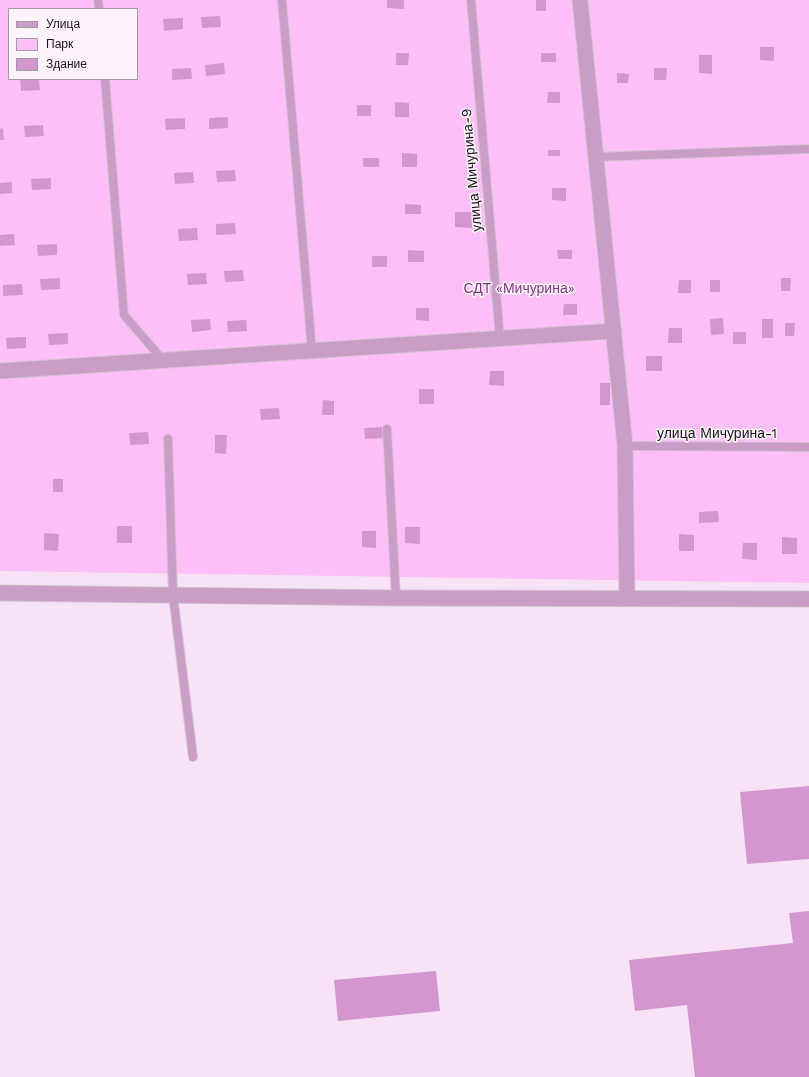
<!DOCTYPE html>
<html>
<head>
<meta charset="utf-8">
<style>
  body { margin:0 }
  #map { position:relative; width:809px; height:1077px; overflow:hidden; background:#f7e3f5; font-family:"Work Sans",sans-serif }
  canvas { display:block }
  .legend { position:absolute; left:8px; top:8px; width:130px; height:72px; box-sizing:border-box; background:#fdf4fc; border:1px solid #a29aa1; margin:0; padding:5px 7px; list-style:none; font-size:12px; color:#191219 }
  .legend li { display:flex; align-items:center; gap:8px; height:20px }
  .legend b { width:20px; border:1px solid #a29aa1 }
</style>
</head>
<body>
<div id="map">
<canvas width="809" height="1077"></canvas>
<ul class="legend">
<li><b style="height:5px;background:#c99dc5"></b>Улица</li>
<li><b style="height:11px;background:#fdbff8"></b>Парк</li>
<li><b style="height:11px;background:#d496cf"></b>Здание</li>
</ul>
</div>
<script>
const context = document.querySelector('canvas').getContext('2d');
context.lineJoin = 'round';
function fillPath(path, color) { context.fillStyle = color; context.fill(path, 'evenodd'); }
function strokePath(path, color, width, dash) { context.strokeStyle = color; context.lineWidth = width; context.lineCap = dash ? 'butt' : 'round'; context.setLineDash(dash || []); context.stroke(path); }
function write(font, color, halo, rows, align = 'center') {
  context.font = font + ' "Work Sans",sans-serif'; context.lineWidth = 3; context.setLineDash([]); context.textBaseline = 'middle'; context.strokeStyle = halo; context.fillStyle = color; for (const [text, x, y, turn = 0] of rows) {
    context.save(); context.translate(x, y); context.rotate((+turn || 0) * Math.PI / 180); context.textAlign = isNaN(turn) ? turn : align; if (halo) context.strokeText(text, 0, 0); context.fillText(text, 0, 0); context.restore();
  }
}
fillPath(new Path2D(`
  M0 0H809V583L0 571ZM9 9H137V79H9Z`), '#fdbff8');
fillPath(new Path2D(`
  M387 0H404V9L387 8Z
  M536 0H546V11H536Z
  M220 16 221 27 202 28 201 17Z
  M183 18V29L164 31 163 19Z
  M760 47H774V61L760 60Z
  M396 53H409L408 65H396Z
  M541 53H556V62H541Z
  M699 55H712V74L699 73Z
  M224 63 225 74 206 76 205 65Z
  M191 68 192 79 172 80V69Z
  M654 68H667L666 80H654Z
  M617 73 629 74 628 83H617Z
  M39 79 40 90 21 91 20 80Z
  M548 92H560V103H547Z
  M395 102 409 103V117H395Z
  M357 105H371V116H357Z
  M228 117V128L209 129V118Z
  M185 118V129L166 130 165 119Z
  M43 125 44 136 25 137 24 126Z
  M3 128 4 140H0V129Z
  M548 150H560V156H548Z
  M402 153 417 154V167H402Z
  M363 158H379V167H363Z
  M235 170 236 181 217 182 216 171Z
  M193 172 194 183 175 184 174 173Z
  M51 178V189L32 190 31 179Z
  M12 182V193L0 194V183Z
  M552 188H566V201L552 200Z
  M405 204 421 205V214H405Z
  M455 212H473L472 228 455 227Z
  M235 223 236 234 216 235V224Z
  M197 228 198 240 179 241 178 229Z
  M14 234 15 245 0 246V235Z
  M57 244V255L38 256 37 245Z
  M408 250 424 251V262H408Z
  M557 250H572V259H558Z
  M372 256H387V267H372Z
  M243 270 244 281 225 282 224 271Z
  M206 273 207 284 188 285 187 274Z
  M60 278V289L41 290 40 279Z
  M781 278H791L790 291H781Z
  M679 280H691V293H678Z
  M710 280H720V292H710Z
  M22 284 23 295 3 296V285Z
  M564 304H577V315H563Z
  M416 308H429V321L416 320Z
  M723 318 724 334 711 335 710 319Z
  M210 319 211 330 192 332 191 320Z
  M762 319H773V338H762Z
  M246 320 247 331 228 332 227 321Z
  M785 323H795L794 336H785Z
  M669 328H682V343H668Z
  M733 332H746V344H733Z
  M68 333V344L49 345 48 334Z
  M26 337V348L7 349 6 338Z
  M646 356H662V371H646Z
  M490 371H504V386L489 385Z
  M600 383H610V405H600Z
  M419 389H434V404H419Z
  M323 400 334 401V415H322Z
  M279 408 280 419 261 420 260 409Z
  M383 427 384 438 365 439 364 428Z
  M148 432 149 444 130 445 129 433Z
  M215 435H227L226 454 215 453Z
  M53 479H63V492H53Z
  M718 511 719 522 699 523V512Z
  M117 526H132V543H117Z
  M405 527H420V544L405 543Z
  M362 531H376V548L362 547Z
  M44 533 59 534 58 551 44 550Z
  M679 534 694 535V551H679Z
  M782 537 797 538V554H782Z
  M743 543H757V560L742 559Z
  M809 786V859L747 864 740 792Z
  M809 911V1077H695L687 1005 635 1011 629 960 793 943 789 913Z
  M436 971 440 1011 338 1021 334 980Z`), '#d496cf');
const service = new Path2D(`
  M98 0 99 9
  M282 0 312 351
  M471 0 500 339
  M105 79 124 315 163 360
  M596 157 809 149
  M387 429 396 598
  M168 439 173 595 193 757
  M625 446 809 447`);
const minor = new Path2D(`
  M580 0 625 446 627 598
  M0 371 614 331
  M0 593 396 598 809 599`);
strokePath(service, '#d3c2d2', 10);
strokePath(minor, '#d3c2d2', 17);
strokePath(service, '#c99dc5', 8);
strokePath(minor, '#c99dc5', 15);
write('14px', '#191219', '#fdf4fc', [
  ["улица Мичурина-9",472,170,-95],
  ["улица Мичурина-1",717,434]
]);
write('14px', '#7d347a', '#fdf4fc', [
  ["СДТ «Мичурина»",519,289]
]);
</script>
</body>
</html>
